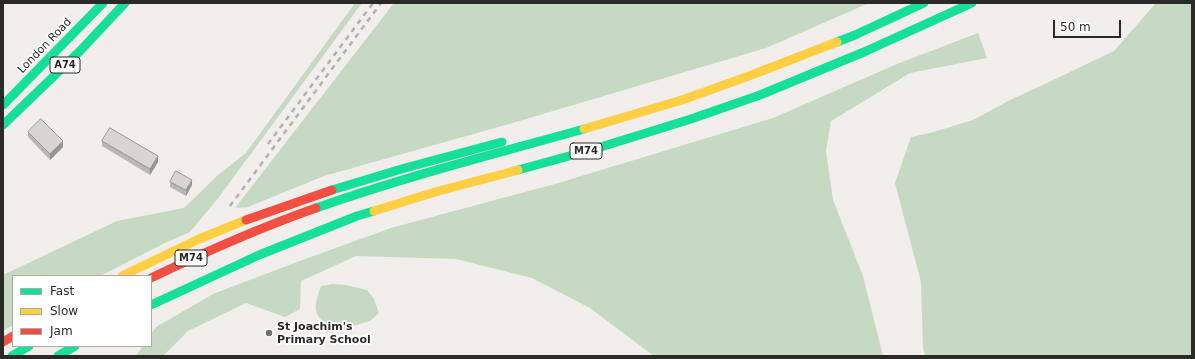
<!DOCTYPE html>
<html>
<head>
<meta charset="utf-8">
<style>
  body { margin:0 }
  #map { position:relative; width:1195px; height:359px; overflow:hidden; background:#f1eeec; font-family:"DejaVu Sans",sans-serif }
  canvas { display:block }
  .frame { position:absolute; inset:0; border:4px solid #2c2a29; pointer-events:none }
  .legend { position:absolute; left:12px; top:275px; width:140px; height:72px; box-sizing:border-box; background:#fff; border:1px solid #abaaa9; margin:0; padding:5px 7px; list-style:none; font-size:12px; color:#2c2a29 }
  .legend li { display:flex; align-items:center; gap:8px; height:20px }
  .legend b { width:20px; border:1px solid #abaaa9 }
  .scale { position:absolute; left:1053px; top:20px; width:68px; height:18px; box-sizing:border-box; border:2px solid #2c2a29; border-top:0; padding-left:5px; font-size:12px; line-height:14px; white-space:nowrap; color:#2c2a29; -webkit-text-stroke:3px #fff; paint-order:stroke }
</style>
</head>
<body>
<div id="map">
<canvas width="1195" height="359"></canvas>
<div class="frame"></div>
<ul class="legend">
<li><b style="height:5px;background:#16e098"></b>Fast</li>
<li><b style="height:5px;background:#ffcf43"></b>Slow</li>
<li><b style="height:5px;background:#f24e42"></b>Jam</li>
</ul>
<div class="scale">50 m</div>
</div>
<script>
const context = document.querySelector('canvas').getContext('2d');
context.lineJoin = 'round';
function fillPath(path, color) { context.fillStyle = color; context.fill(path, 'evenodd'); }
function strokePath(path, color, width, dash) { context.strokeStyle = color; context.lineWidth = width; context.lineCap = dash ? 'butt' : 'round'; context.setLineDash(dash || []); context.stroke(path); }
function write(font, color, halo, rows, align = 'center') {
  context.font = font + ' "DejaVu Sans",sans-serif'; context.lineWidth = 3.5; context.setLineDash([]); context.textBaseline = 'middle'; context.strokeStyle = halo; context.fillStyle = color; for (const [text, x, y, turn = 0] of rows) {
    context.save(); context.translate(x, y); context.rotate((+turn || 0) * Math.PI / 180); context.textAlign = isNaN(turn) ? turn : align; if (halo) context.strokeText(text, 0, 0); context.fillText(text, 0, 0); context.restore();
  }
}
fillPath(new Path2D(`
  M355 3H362L219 197 190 232 165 243 100 276H13V325L3 331V275L117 221 184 208 217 176 246 153Z
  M394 3H869L766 48 509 124 324 176 248 207 235 208Z
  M1156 3H1192V356H925L923 348 921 282 895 183 911 137 930 133 973 120 1012 99 1047 83 1114 51Z
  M978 33 987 58 910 73 831 121 826 151 833 200 863 276 883 356H654L590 308 532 278 456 259 356 256 301 281 300 309 285 317 246 303 188 331 163 356H136L143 346H151V334L156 327 213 294 297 262 391 228 555 184 773 118 897 64Z
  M333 284 346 285 367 290 374 299 379 313 370 321 336 331C313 315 312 312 321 286Z`), '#c5d9c3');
strokePath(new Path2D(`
  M837 42 855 35 924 3
  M3 105 103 3
  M3 125 80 51 125 3
  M518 170 591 150 691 119 760 95 864 52 972 3
  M332 190 405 168 502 142
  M316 208C404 177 494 154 584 129
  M151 305 259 255 357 216 374 211
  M12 356 29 346
  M58 356 75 346`), '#16e098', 9);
strokePath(new Path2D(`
  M584 129 682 100 749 76 837 42
  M374 211 435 192 518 170
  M122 276 199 239 246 220`), '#ffcf43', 9);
strokePath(new Path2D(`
  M246 220 332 190
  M151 278C205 252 259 228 316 208
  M3 342 13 336`), '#f24e42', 9);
strokePath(new Path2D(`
  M268 144 373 3
  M230 206 381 3`), '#b1b0af', 2.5, [5, 5]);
fillPath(new Path2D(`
  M28 132 63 147 50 160 28 137Z
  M102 141 158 162 150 175 102 146Z
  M170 182 192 185 186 196 170 187Z`), '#bab7b6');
fillPath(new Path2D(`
  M63 141V147L50 160V154Z
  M158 156V162L150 175V169Z
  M192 180V185L186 196V190Z`), '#979594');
const building = new Path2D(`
  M41 119 63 141 50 154 28 132Z
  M110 128 158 156 150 169 102 141Z
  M176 171 192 180 186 190 170 182Z`);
fillPath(building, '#d8d5d4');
strokePath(building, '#979594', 1);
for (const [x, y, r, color] of [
  [269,333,4,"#716f6d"]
]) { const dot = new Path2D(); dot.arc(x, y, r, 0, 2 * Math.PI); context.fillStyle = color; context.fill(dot); strokePath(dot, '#fff', 1.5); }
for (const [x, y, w] of [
  [65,65,30],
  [586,151,32],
  [191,258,32]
]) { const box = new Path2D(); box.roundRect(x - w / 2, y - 8, w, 16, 3); context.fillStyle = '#fff'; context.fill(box); strokePath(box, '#2c2a29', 1); }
write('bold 10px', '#2c2a29', null, [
  ["A74",65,65],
  ["M74",586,151],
  ["M74",191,258]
]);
write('11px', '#2c2a29', '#fff', [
  ["London Road",45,46,-46]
]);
write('bold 11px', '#2c2a29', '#fff', [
  ["St Joachim's",277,327],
  ["Primary School",277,340]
], 'left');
</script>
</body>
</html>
